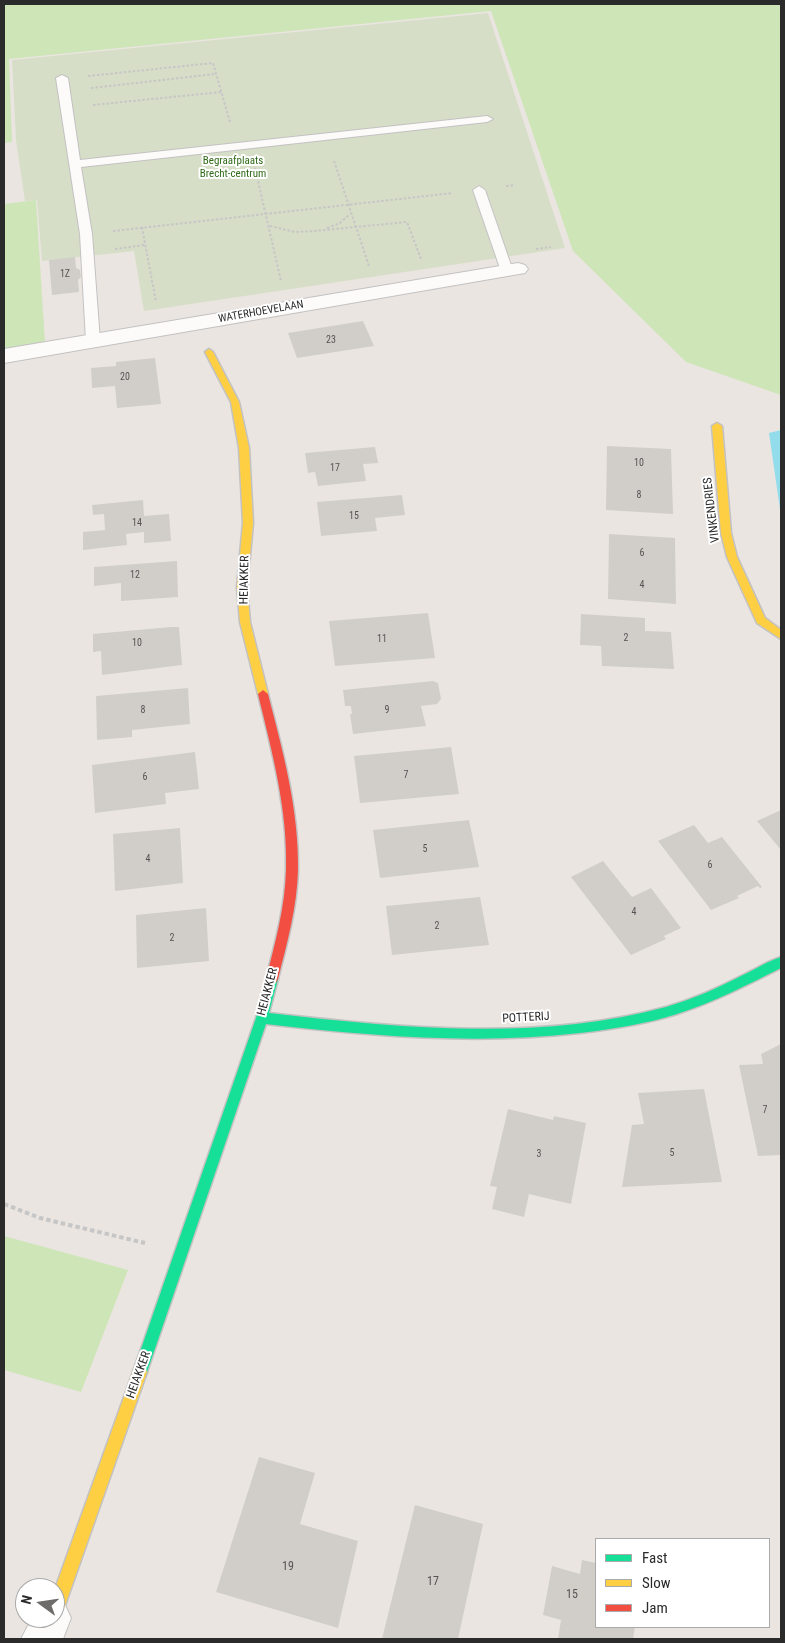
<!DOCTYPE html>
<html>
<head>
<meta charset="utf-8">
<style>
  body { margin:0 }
  #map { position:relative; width:785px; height:1643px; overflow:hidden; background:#eae5e0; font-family:"Roboto Condensed",sans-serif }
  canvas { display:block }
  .frame { position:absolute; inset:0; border:5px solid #2b2b2b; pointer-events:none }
  .legend { position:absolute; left:595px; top:1538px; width:175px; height:90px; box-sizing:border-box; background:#fff; border:1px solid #aaa; margin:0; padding:6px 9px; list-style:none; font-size:15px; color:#2b2b2b }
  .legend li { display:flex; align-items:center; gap:10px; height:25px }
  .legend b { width:25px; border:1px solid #aaa }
  .north { position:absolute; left:15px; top:1578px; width:50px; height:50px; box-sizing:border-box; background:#fff; border:1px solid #aaa; border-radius:50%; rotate:284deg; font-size:14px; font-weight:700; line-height:20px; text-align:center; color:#2b2b2b }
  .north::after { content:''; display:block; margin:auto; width:18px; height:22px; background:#6e6c6a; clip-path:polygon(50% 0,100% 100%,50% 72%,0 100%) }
</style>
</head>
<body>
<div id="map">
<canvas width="785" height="1643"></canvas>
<div class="frame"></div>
<ul class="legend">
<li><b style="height:6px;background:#16e098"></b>Fast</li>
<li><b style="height:6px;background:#ffcf43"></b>Slow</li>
<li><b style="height:6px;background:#f24e42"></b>Jam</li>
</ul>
<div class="north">N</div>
</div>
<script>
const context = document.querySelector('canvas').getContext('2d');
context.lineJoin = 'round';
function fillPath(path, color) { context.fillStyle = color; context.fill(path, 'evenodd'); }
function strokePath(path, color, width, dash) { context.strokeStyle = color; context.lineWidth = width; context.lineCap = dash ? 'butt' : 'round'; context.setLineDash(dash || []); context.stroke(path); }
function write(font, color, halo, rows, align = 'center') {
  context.font = font + ' "Roboto Condensed",sans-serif'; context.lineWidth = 4; context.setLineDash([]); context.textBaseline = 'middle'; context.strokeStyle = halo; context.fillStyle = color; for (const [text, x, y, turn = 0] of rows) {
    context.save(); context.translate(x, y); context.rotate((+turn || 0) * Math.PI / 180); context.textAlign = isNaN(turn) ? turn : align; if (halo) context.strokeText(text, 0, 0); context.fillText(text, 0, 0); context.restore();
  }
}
fillPath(new Path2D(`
  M4 4H781V395L686 362 573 251 491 11 9 59 12 142 4 143Z
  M36 200 45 344 4 351V204Z
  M4 1236 128 1270 81 1392 4 1370Z`), '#cee5b8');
fillPath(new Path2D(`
  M488 13 565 248 144 311 134 251 42 261 37 200 25 201 16 140 12 60Z`), '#d7dec8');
fillPath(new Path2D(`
  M781 430V516L769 433Z`), '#93dcec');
fillPath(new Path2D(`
  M75 257 76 268 80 270 81 277 78 280 79 292 52 295 49 260Z
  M363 321 374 346 297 358 288 333Z
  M155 358 161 404 117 408 115 386 92 388 91 368 116 366V362Z
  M607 446 671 449 673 514 606 510Z
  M375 447 378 463 363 464 366 481 318 486 315 472 308 473 305 453Z
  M402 495 405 515 375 518 377 531 321 536 317 502Z
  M143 500 144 516 169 514 171 541 144 543V532L126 534 127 545 83 550V532L105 530 104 514 93 515 92 505Z
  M609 534 675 538 676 604 608 599Z
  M177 561 178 597 121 601V583L94 586V567Z
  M428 613 435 658 335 666 329 621Z
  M581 614 645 618V631L671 632 674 669 602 666 601 646 580 645Z
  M171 627H179L182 665 102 675 101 651 93 652V634Z
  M433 681 438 683 441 699 437 704 421 706 426 726 353 734 350 714H352L351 706H345L343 690Z
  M188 688 190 724 132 730V737L97 740 96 696Z
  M451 747 459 794 360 803 354 756Z
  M195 752 199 789 165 793 166 804 95 813 92 765Z
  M781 810V850L757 821Z
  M469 820 479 867 380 878 373 830Z
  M694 825 708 843 722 837 762 887 760 888 758 886 737 896 739 898 711 910 658 841Z
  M180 828 183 883 115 891 113 834Z
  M603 861 632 897 651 888 681 928 664 936 666 939 631 955 571 877Z
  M480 897 489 945 392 955 386 906Z
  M206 908 209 961 137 968 136 915Z
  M781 1044V1155L758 1156 739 1065 763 1064 761 1054Z
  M704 1089 722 1182 622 1187 632 1125 644 1124 638 1093Z
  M508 1109 553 1120 554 1116 586 1123 571 1204 529 1194 524 1217 492 1209 497 1187 490 1186Z
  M259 1457 315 1473 300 1524 358 1541 338 1628 216 1592Z
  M415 1505 483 1524 458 1639H382Z
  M582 1560 596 1563V1627H635L633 1639H558L561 1620 543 1615 552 1566 580 1574Z`), '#d1ceca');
const lane = new Path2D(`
  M62 75 68 78 80 160 487 116 493 119 487 122 81 167 92 234 100 341 93 345 86 341 80 234 56 78Z
  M479 186 485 190 513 271 512 274H502L501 271 473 190Z`);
const street = new Path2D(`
  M518 263 525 265 528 269 525 273 4 363V349Z
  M55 1600 65 1605 71 1618 63 1639H21L32 1618H55Z`);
const fast = new Path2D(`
  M781 957V968C747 985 714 1002 677 1014 646 1024 613 1029 580 1033 476 1045 371 1036 266 1024L147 1372 145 1377 140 1379 135 1377 133 1372 256 1018 268 975 272 974 276 975 278 979 269 1013C400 1028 538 1042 666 1007 693 999 718 988 743 975 756 969 768 961 781 957Z`);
const slow = new Path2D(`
  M209 349 213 352 239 402 249 448 253 523 247 587 250 622 268 694 263 698 258 694 240 622 237 587 243 523 239 448 231 402 205 352Z
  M717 423 722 426 731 533 737 557 765 618 781 630V639L757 623 727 557 721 533 712 426Z
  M140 1365 145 1367 147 1372 63 1611 60 1616 55 1619 53 1618H55V1589L133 1372 135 1367Z`);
const jam = new Path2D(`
  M263 690 268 694C283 752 299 810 298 870 297 908 287 943 278 979L276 983 272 984 268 983 266 979C275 943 285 908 286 870 288 810 272 752 258 694Z`);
strokePath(lane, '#c3c2c2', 2);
strokePath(street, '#c3c2c2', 2);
strokePath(fast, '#c3c2c2', 3);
strokePath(slow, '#c3c2c2', 3);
strokePath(jam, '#c3c2c2', 3);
strokePath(new Path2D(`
  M88 76 213 63 230 122
  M91 88 215 74
  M93 105 221 92
  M334 161 369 266
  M255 168 281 281
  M506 186 515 185
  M270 226 295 232 316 231
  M142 227 156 302
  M327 228 340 223 350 214
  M113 231 453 193
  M314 231 407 222 421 259
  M115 249 145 245
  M536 249 551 247`), '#c6c6c6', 2, [2.5, 2]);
strokePath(new Path2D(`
  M4 1204 40 1218 145 1243`), '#c6c6c6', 4, [4.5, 3]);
fillPath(lane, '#fcfbfa');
fillPath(street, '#fcfbfa');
fillPath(fast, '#16e098');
fillPath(slow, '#ffcf43');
fillPath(jam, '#f24e42');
write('10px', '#555454', null, [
  ["1Z",65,274],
  ["23",331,340],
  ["20",125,377],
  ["10",639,463],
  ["17",335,468],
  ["8",639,495],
  ["15",354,516],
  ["14",137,523],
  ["6",642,553],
  ["12",135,575],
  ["4",642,585],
  ["2",626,638],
  ["11",382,639],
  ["10",137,643],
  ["8",143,710],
  ["9",387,710],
  ["7",406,775],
  ["6",145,777],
  ["5",425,849],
  ["4",148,859],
  ["6",710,865],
  ["4",634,912],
  ["2",437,926],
  ["2",172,938],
  ["7",765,1110],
  ["5",672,1153],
  ["3",539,1154]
]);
write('11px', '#306b19', '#fff', [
  ["Begraafplaats",233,161],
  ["Brecht-centrum",233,174]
]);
write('11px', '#2b2b2b', '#fff', [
  ["WATERHOEVELAAN",261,312,-10]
]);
write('12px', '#2b2b2b', '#fff', [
  ["VINKENDRIES",712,510,-97],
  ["HEIAKKER",245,580,-89],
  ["HEIAKKER",268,992,-75],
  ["POTTERIJ",526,1018,-3],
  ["HEIAKKER",139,1375,-70]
]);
write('12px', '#555454', null, [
  ["19",288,1567],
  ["17",433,1582],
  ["15",572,1595]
]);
</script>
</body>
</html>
